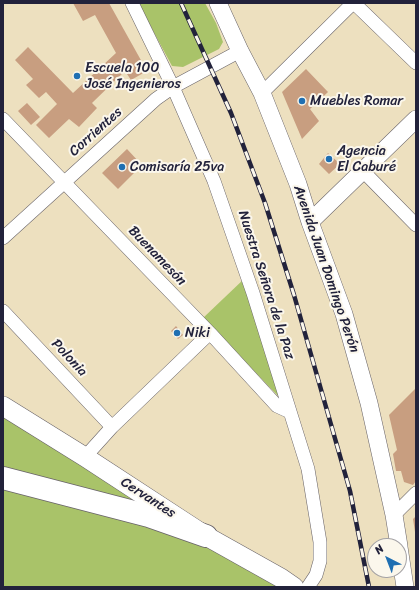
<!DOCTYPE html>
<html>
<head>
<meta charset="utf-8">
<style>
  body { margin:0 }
  #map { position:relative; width:419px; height:590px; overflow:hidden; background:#ede0bf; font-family:Sriracha,sans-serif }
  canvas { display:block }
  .frame { position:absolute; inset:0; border:4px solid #22223b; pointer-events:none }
  .north { position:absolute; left:367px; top:538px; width:40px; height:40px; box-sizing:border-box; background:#fbf7ec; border:1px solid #a4a2a5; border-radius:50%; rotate:318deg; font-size:11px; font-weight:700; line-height:16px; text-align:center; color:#22223b }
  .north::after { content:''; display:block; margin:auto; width:14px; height:18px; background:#1f6fb2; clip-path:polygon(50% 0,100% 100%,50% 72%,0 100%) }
</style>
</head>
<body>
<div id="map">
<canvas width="419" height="590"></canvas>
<div class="frame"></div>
<div class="north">N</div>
</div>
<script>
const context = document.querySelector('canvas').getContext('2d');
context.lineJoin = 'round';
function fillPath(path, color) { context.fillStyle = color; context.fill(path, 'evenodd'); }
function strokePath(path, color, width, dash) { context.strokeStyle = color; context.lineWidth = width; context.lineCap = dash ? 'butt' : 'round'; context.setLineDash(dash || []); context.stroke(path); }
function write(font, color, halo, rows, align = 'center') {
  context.font = font + ' Sriracha,sans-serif'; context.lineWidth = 4; context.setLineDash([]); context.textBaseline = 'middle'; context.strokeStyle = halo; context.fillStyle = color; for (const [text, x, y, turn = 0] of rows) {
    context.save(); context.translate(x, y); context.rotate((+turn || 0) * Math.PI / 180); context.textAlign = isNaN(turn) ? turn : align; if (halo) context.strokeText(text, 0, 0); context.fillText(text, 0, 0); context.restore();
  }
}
fillPath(new Path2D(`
  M138 3H205L216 23 223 42 219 49 183 67 172 66Z
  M245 278 280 398 203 318Z
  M3 406 294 587H3Z`), '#a9c369');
fillPath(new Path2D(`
  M73 3H109L147 71 131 80 125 71 92 103 97 108 79 127 69 119 49 138 36 125 57 104 46 92 39 98 26 85 33 79 15 60 28 47 73 93 116 53 95 15 83 21Z
  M306 69 328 92 310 109 319 121 302 139 282 92Z
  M27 103 40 117 31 125 18 111Z
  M127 149 140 163 133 170 135 172 118 189 102 173Z
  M328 153 340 164 329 174 319 164Z
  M176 326 183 335 178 339 171 331Z
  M416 388V481L413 485 404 482 401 471H396L393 454 397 450 389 415Z
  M416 516V531L415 532 413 519Z`), '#c89e80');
const minor = new Path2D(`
  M132 3 173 87 214 181 253 293 308 469 320 542V561L316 575 308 587
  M354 3 416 63
  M262 93 353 3
  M3 119 210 333 277 406 290 412
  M362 170 416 225
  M3 238 156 99 173 87 240 51
  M3 311 112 427
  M85 457 112 427 210 333
  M394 515 416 493`);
const tertiary = new Path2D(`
  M218 3 240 51 262 93 298 184 310 222 344 314 369 403 394 515 399 546
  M310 222 416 119
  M399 547 405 587`);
const secondary = new Path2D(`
  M3 406 85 457 206 536 281 578 294 587`);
const motorway = new Path2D(`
  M3 478 149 516 206 536`);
strokePath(minor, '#696469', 14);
strokePath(tertiary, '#696469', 18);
strokePath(secondary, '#696469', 20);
strokePath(motorway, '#696469', 24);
strokePath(minor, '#fff', 13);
strokePath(tertiary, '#fff', 17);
strokePath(secondary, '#fff', 19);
strokePath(motorway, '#fff', 22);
const rail = new Path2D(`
  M181 3 231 113 265 203 294 295 350 491 369 587`);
strokePath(rail, '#22223b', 4.5);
strokePath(rail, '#fbf7ec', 3, [9]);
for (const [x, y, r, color] of [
  [77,76,4,"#1f6fb2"],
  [302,101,4,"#1f6fb2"],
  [329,159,4,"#1f6fb2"],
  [122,167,4,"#1f6fb2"],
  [177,333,4,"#1f6fb2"]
]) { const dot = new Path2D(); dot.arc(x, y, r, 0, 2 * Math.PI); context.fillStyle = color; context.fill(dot); strokePath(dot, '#fbf7ec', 1.5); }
write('14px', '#22223b', '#fbf7ec', [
  ["Escuela 100",85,68],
  ["José Ingenieros",85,84],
  ["Muebles Romar",310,101],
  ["Agencia",337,151],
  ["El Caburé",337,167],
  ["Comisaría 25va",130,167],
  ["Niki",185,333]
], 'left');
write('14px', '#22223b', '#fbf7ec', [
  ["Corrientes",96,132,-42],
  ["Buenamesón",157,256,46],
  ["Avenida Juan Domingo Perón",326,269,71],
  ["Nuestra Señora de la Paz",266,285,72],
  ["Polonia",69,358,47],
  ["Cervantes",148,498,33]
]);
</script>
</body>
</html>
